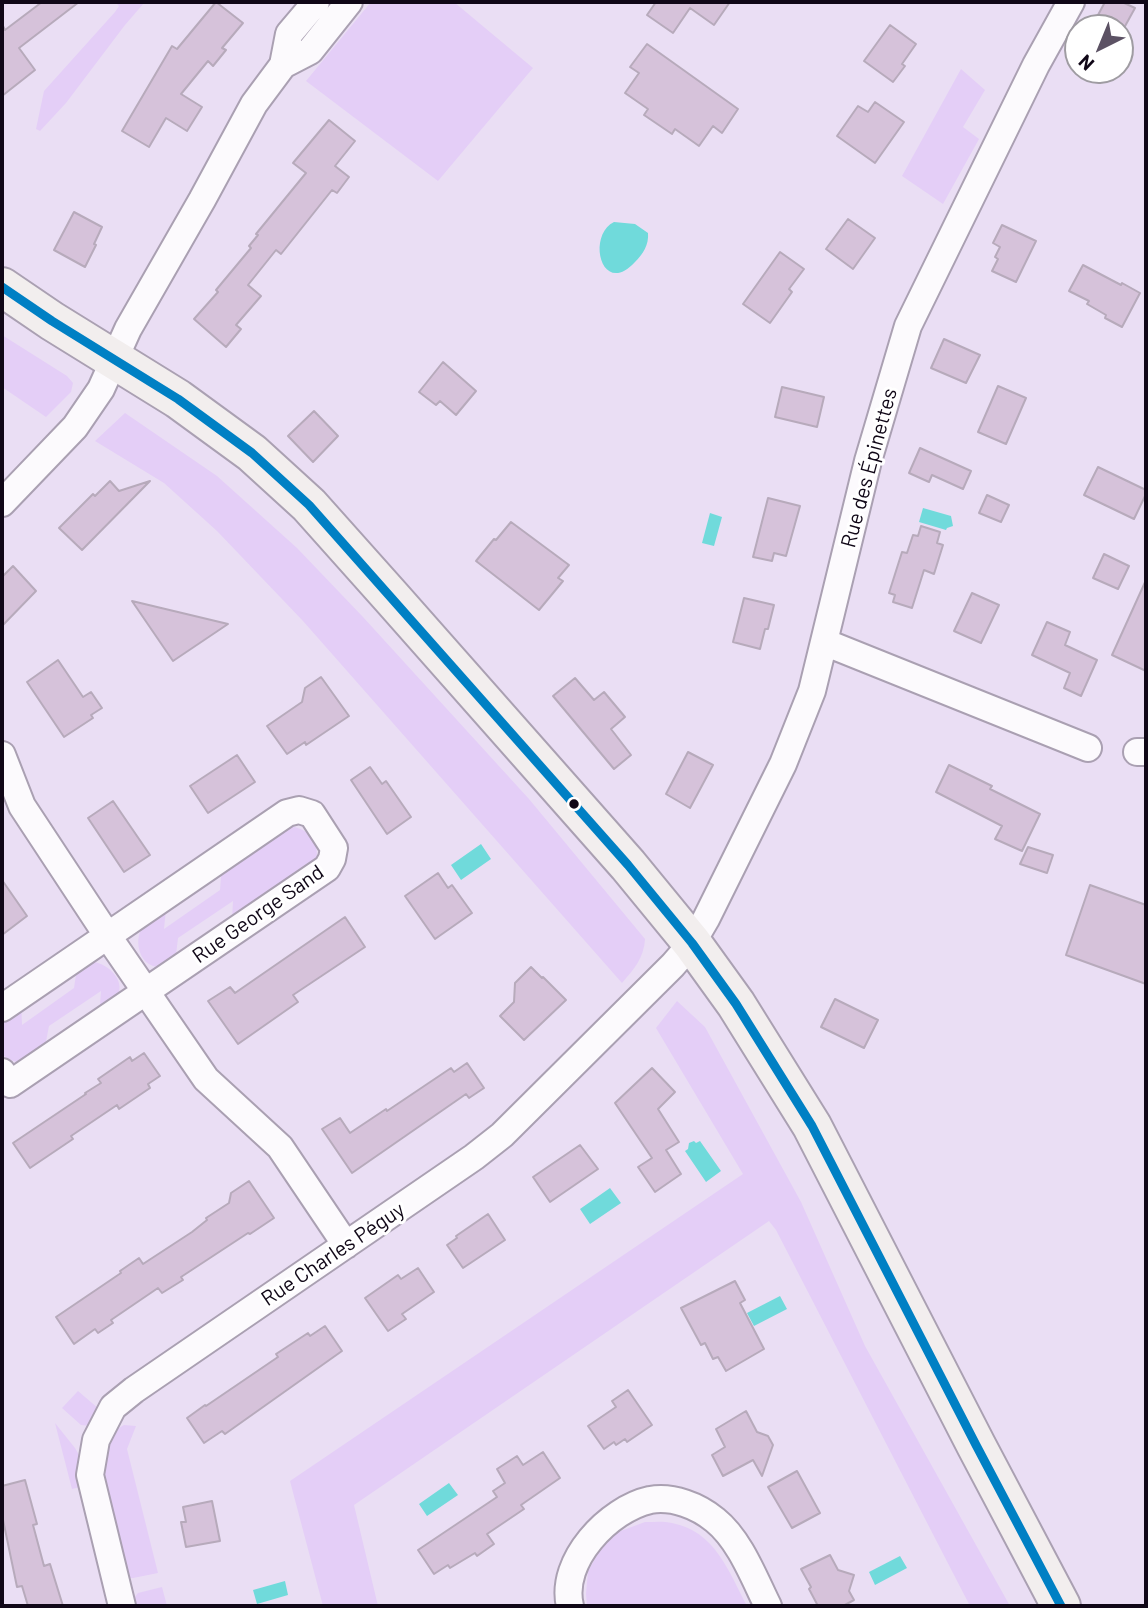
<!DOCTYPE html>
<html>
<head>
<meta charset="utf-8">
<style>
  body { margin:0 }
  #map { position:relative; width:1148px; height:1608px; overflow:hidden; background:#eadef4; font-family:Barlow,sans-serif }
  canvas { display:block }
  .frame { position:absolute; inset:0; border:4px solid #100717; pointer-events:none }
  .north { position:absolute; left:1064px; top:14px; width:70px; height:70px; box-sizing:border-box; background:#fff; border:2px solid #9f9ca2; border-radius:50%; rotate:223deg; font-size:19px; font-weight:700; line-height:28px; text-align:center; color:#100717 }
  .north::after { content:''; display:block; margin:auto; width:24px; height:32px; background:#5c5264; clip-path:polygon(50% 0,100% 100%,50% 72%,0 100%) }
</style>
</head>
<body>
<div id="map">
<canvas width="1148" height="1608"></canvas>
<div class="frame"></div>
<div class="north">N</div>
</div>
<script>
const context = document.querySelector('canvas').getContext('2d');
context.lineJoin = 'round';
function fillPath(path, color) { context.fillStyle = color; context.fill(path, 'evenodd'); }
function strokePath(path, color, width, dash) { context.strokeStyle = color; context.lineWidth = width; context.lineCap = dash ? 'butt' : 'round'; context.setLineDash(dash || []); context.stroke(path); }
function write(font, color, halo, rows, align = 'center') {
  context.font = font + ' Barlow,sans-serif'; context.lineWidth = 6; context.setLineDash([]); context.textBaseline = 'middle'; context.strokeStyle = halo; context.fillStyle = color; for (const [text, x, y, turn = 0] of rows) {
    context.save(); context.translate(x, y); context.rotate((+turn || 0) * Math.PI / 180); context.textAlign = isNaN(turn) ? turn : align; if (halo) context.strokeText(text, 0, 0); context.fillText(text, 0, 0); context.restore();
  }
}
fillPath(new Path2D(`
  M115 2 144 3 125 25 66 103 40 131 36 129 44 91 115 12 119 6Z
  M371 2H454L533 68 438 181 306 81Z
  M961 69 985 90 963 127 979 139 943 204 902 176Z
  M2 335 67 376 73 383 71 392 46 417 2 387Z
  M125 413 217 476 297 548 363 617 529 799 645 939C644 958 634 969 622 983L303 621 217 531 164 483 95 441Z
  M283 826C307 826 321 839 316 864L232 920 233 901 178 938 175 963C168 965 160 968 153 966 138 961 134 938 143 927 149 920 159 915 166 909L164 929 220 890 222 864Z
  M94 962C108 964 125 980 118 995 114 1003 105 1011 99 1018L101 991 49 1026 43 1057C26 1062 19 1067 3 1055L2 1015 21 1000 22 1025 74 988 77 968Z
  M677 1001 705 1027 801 1202 865 1346 1010 1606H970L776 1230 769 1221 354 1505 378 1606H323L290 1481 743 1174 656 1028Z
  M78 1391 99 1409 90 1426 81 1425 62 1408Z
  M55 1423 75 1448 79 1455 80 1487 72 1489Z
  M124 1425 136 1426 127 1449 158 1573 133 1578H128L103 1485V1465L110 1437 119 1428Z
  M645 1522C654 1522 664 1521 672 1523 715 1531 729 1572 747 1606H587L586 1594 588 1571 600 1550 618 1532Z
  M162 1587 167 1606H136L134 1598 138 1593Z`), '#e4cef7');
fillPath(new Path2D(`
  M614 222 635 224 648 233C649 245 643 254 635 262 602 298 586 236 614 222Z
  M923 508 951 516 953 526 947 528 946 530 919 522Z
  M710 513 722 517 714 546 702 543Z
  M481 844 491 859 461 880 451 865Z
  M694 1141 696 1143 700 1141 721 1171 706 1182 685 1151 688 1149 689 1143Z
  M610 1188 621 1203 590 1224 580 1209Z
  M780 1296 787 1309 754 1326 747 1313Z
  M449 1483 458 1495 427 1516 419 1504Z
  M900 1556 907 1568 875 1585 869 1572Z
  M285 1581 288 1595 257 1604 253 1590Z`), '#70dadb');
const building = new Path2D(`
  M42 2H79L19 48 35 70 2 96V24L5 30Z
  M216 2 243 23 222 48 226 50 213 66 208 61 181 94 202 107 187 131 166 118 149 147 122 131 172 46 177 49Z
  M656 2H730L714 25 690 8 673 33 647 15Z
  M1105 2H1122L1135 8 1124 28H1091Z
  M890 25 916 44 902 64 905 66 893 82 864 61Z
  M647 44 738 109 722 133 713 126 699 146 675 129 672 134 644 115 648 109 625 93 639 73 630 67Z
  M875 102 904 122 875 163 837 136 858 106 868 112Z
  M329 120 355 141 335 166 349 177 337 193 332 190 281 254 276 250 248 285 261 296 236 325 241 329 226 347 194 319 218 292 216 290 251 248 249 246 258 235 256 234 306 173 293 163Z
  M74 212 102 227 94 244 96 245 85 267 54 250Z
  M848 219 875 238 853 269 826 249Z
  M1002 225 1036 241 1016 282 992 271 998 259 995 257 1000 247 993 243Z
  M780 252 804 269 789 289 792 292 770 323 743 304Z
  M1083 265 1121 285 1122 283 1140 293 1122 327 1105 318 1106 315 1087 304 1089 301 1069 291Z
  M944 339 980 355 966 383 931 368Z
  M443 362 476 391 456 415 440 401 436 405 419 392Z
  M998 386 1026 398 1006 444 978 432Z
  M782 387 824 397 817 427 775 417Z
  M314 411 338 436 313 462 288 436Z
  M920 448 971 471 963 489 932 475 929 482 909 473Z
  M1098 467 1146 490V494L1134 519 1084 495Z
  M110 481 119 491 150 481 82 550 59 528 93 494 95 496Z
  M987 495 1009 505 1001 522 979 513Z
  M768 498 800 506 786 556 774 553 772 561 753 557Z
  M511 522 569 565 558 578 563 581 539 610 476 561 494 539 496 540Z
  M921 526 940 532 937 543 943 545 934 574 924 570 912 608 893 602 895 595 889 593 902 552 907 553 913 535 918 536Z
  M1104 554 1129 566 1118 589 1093 578Z
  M13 566 36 591 2 626V577Z
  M1146 580V671L1112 655Z
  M972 593 999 605 981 643 954 631Z
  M744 598 774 605 768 629H765L760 649 733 642Z
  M132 601 228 624 173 661Z
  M1047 622 1070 632 1065 645 1097 660 1081 696 1064 688 1070 673 1032 655Z
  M58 660 83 697 91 692 102 708 91 715 93 718 64 737 27 682Z
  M321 677 349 716 306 745 305 742 287 754 267 726 302 702 305 688Z
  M575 678 594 700 604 692 625 717 611 729 631 755 614 769 553 696Z
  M688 752 713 765 690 808 666 794Z
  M237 755 255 782 208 813 190 786Z
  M949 765 992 786 990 789 1040 814 1022 851 995 839 1002 826 936 792Z
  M370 767 382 784 386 781 411 817 387 834 351 780Z
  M113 801 150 855 124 872 88 818Z
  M1028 847 1053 855 1047 873 1020 864Z
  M438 873 448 888 452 885 472 913 435 939 405 896Z
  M2 880 27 916 2 935Z
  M1090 885 1146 905V984L1066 955Z
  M345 917 365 947 293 995 298 1002 238 1044 208 1001 230 987 235 993Z
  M531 967 542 978 543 977 566 1000 524 1040 500 1016 514 1002 515 983Z
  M835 999 878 1020 864 1048 821 1027Z
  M144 1053 160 1076 148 1084 150 1088 119 1109 117 1105 71 1136 73 1139 30 1168 13 1143 86 1094 85 1093 101 1083 98 1079 130 1057 132 1061Z
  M467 1063 484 1088 469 1098 466 1094 352 1173 322 1129 340 1118 350 1133 386 1109 387 1111 451 1068 454 1072Z
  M652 1068 675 1092 658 1109 679 1142 666 1150 681 1174 655 1192 638 1167 652 1158 615 1103Z
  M580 1145 598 1169 550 1202 533 1177Z
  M249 1181 274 1218 250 1234 248 1233 181 1277 183 1280 162 1293 158 1288 111 1320 113 1323 98 1333 95 1329 74 1344 56 1317 121 1273 120 1271 139 1258 143 1264 192 1232 207 1220 206 1218 229 1203 231 1193Z
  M488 1214 505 1240 463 1268 447 1245 457 1238 456 1236Z
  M418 1268 434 1292 402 1314 406 1319 388 1331 365 1298 398 1275 401 1279Z
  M735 1281 745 1300 740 1303 764 1349 726 1371 718 1357 713 1359 705 1343 701 1345 681 1308Z
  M325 1326 342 1351 225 1434 222 1431 204 1443 187 1418 205 1405 206 1406 278 1357 276 1354 308 1333 310 1336Z
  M628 1390 652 1425 627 1442 625 1439 616 1445 614 1442 604 1449 588 1426 616 1407 612 1401Z
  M746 1411 757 1432 768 1436 773 1445 762 1476 753 1460 723 1476 712 1455 725 1447 716 1429Z
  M543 1452 560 1478 521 1505 524 1509 487 1534 494 1544 477 1556 475 1553 450 1568 448 1565 434 1574 418 1550 497 1497 493 1491 505 1483 497 1469 517 1456 523 1465Z
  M797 1471 820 1513 792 1528 768 1487Z
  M25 1480 37 1524 33 1525 44 1566 50 1564 63 1606H28L22 1586 17 1587 2 1515V1486Z
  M212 1501 220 1541 186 1547 181 1522H186L183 1507Z
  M830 1555 838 1570 854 1575 849 1591 854 1600 843 1606H818L809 1589 811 1587 801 1569Z`);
fillPath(building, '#d6c2da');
strokePath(building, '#b7aabb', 2);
const minor = new Path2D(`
  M283 65 310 51 349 2
  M2 503 75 427 101 389 128 329 202 200 254 104 283 65 289 34 316 2
  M824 642 1088 748
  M1137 752H1146
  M2 755 22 806 107 935 206 1079 280 1147 346 1245
  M2 1008 287 813 299 810 312 814 334 848 332 859 327 868 10 1084 2 1072
  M122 1606 90 1475 96 1440 113 1407 134 1390 474 1157 502 1135 673 965 692 943 706 919 783 764 812 691 868 461 908 326 1036 65 1071 2
  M570 1606C559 1561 609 1509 650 1500 673 1496 698 1506 715 1520 740 1540 754 1578 768 1606`);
const secondary = new Path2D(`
  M2 287 52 321 178 399 252 453 309 505 392 598 628 865 692 943 736 1004 812 1126 976 1445 1061 1606`);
strokePath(minor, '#aaa0b2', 30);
strokePath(secondary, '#aaa0b2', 42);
strokePath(minor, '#fcfafd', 26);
strokePath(secondary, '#f2eeee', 38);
strokePath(new Path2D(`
  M2 287 52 321 178 399 252 453 309 505 628 865 692 943 736 1004 812 1126 976 1445 1061 1606`), '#0080c4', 9);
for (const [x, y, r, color] of [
  [574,804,6,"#100717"]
]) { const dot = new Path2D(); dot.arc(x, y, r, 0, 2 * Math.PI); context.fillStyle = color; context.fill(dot); strokePath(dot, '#fff', 2.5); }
write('21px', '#100717', '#fff', [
  ["Rue des Épinettes",869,468,-75],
  ["Rue George Sand",258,914,-35],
  ["Rue Charles Péguy",333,1254,-34]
]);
</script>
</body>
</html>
